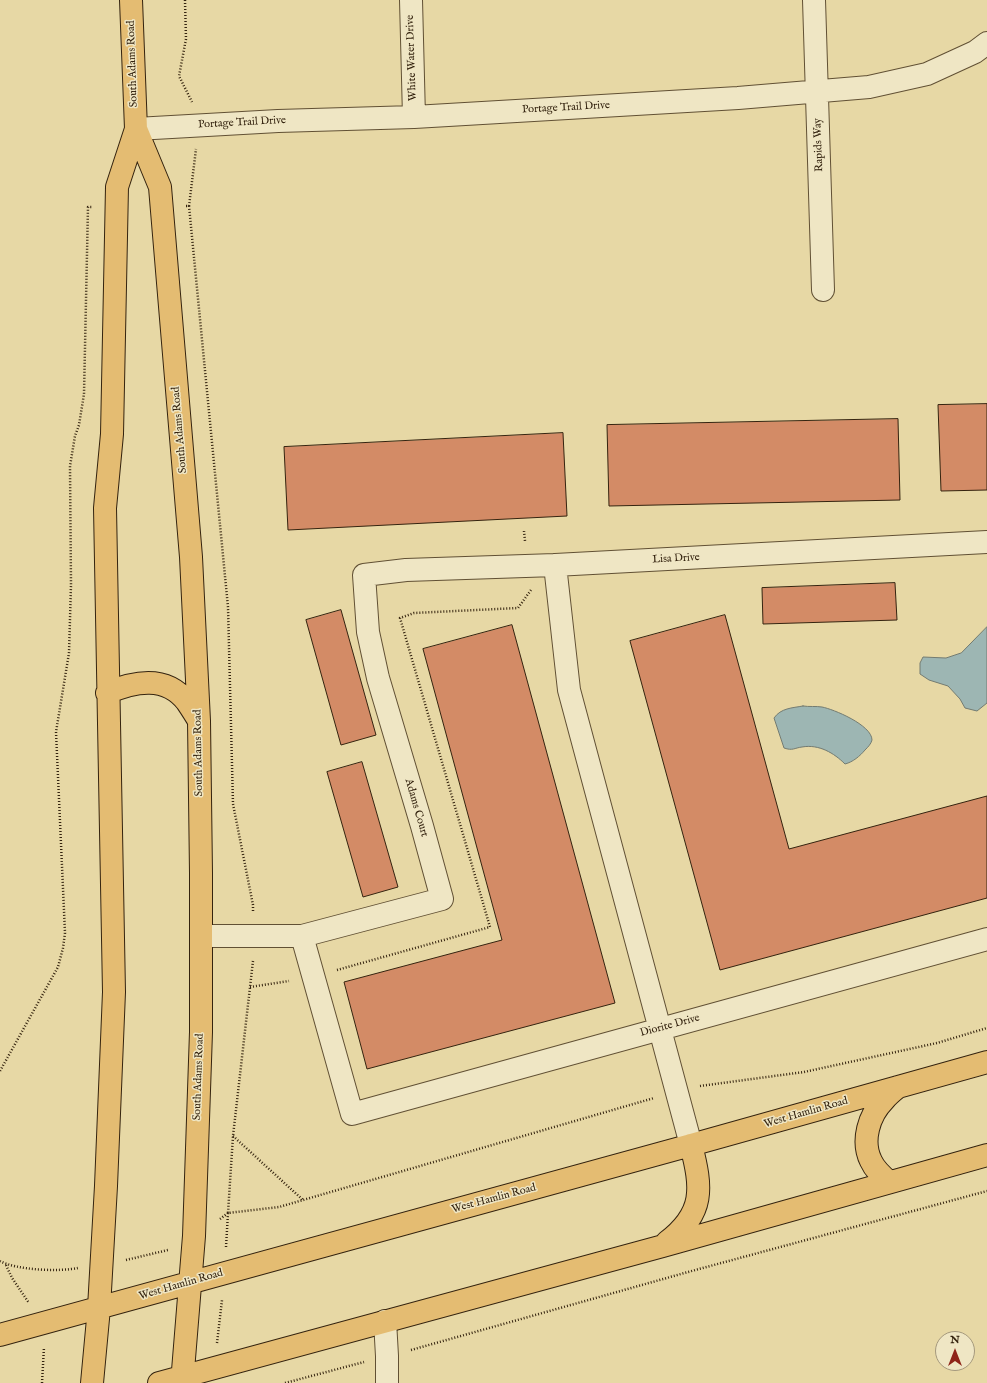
<!DOCTYPE html>
<html>
<head>
<meta charset="utf-8">
<style>
  body { margin:0 }
  #map { position:relative; width:987px; height:1383px; overflow:hidden; background:#e7d8a5; font-family:"IM FELL English",serif }
  canvas { display:block }
  .north { position:absolute; left:935px; top:1331px; width:40px; height:40px; box-sizing:border-box; background:#efe6c4; border:1px solid #a4987c; border-radius:50%; rotate:0deg; font-size:11px; font-weight:700; line-height:16px; text-align:center; color:#34230f }
  .north::after { content:''; display:block; margin:auto; width:14px; height:18px; background:#8f2418; clip-path:polygon(50% 0,100% 100%,50% 72%,0 100%) }
</style>
</head>
<body>
<div id="map">
<canvas width="987" height="1383"></canvas>
<div class="north">N</div>
</div>
<script>
const context = document.querySelector('canvas').getContext('2d');
context.lineJoin = 'round';
function fillPath(path, color) { context.fillStyle = color; context.fill(path, 'evenodd'); }
function strokePath(path, color, width, dash) { context.strokeStyle = color; context.lineWidth = width; context.lineCap = dash ? 'butt' : 'round'; context.setLineDash(dash || []); context.stroke(path); }
function write(font, color, halo, rows, align = 'center') {
  context.font = font + ' "IM FELL English",serif'; context.lineWidth = 3; context.setLineDash([]); context.textBaseline = 'middle'; context.strokeStyle = halo; context.fillStyle = color; for (const [text, x, y, turn = 0] of rows) {
    context.save(); context.translate(x, y); context.rotate((+turn || 0) * Math.PI / 180); context.textAlign = isNaN(turn) ? turn : align; if (halo) context.strokeText(text, 0, 0); context.fillText(text, 0, 0); context.restore();
  }
}
const water = new Path2D(`
  M987 627V703L977 711 965 708 960 699 948 686 929 680 920 674V663L923 657 946 658 961 653Z
  M803 706C809 707 816 706 822 707 833 709 872 725 872 740 871 744 868 747 865 750 860 756 853 762 845 764 834 753 819 744 802 747 794 748 793 751 784 748L774 718C781 708 792 708 803 706Z`);
fillPath(water, '#9db6b3');
strokePath(water, '#737b71', 1);
const building = new Path2D(`
  M987 404V490L941 491 938 405Z
  M898 419 900 500 609 506 607 425Z
  M563 433 567 516 288 530 284 447Z
  M895 583 897 620 763 624 762 588Z
  M341 610 376 735 341 745 306 620Z
  M725 615 789 849 987 796V898L720 970 630 641Z
  M512 625 615 1003 367 1069 344 982 502 940 423 649Z
  M362 762 398 887 363 897 327 772Z`);
fillPath(building, '#d38b66');
strokePath(building, '#34230f', 1);
const minor = new Path2D(`
  M411 0 414 117
  M814 0 823 290
  M136 129 278 121 414 117 738 98 869 87 927 74 975 52 987 43
  M555 565 569 690 691 1145
  M201 936H302L442 899 422 826 378 678 368 632 364 575 406 570 555 565 987 542
  M302 936 352 1114 987 939
  M385 1321 387 1356V1383`);
const major = new Path2D(`
  M136 129 160 187 191 557 199 721 201 873V1032L194 1236 182 1383
  M107 693C135 681 166 675 187 702 191 708 195 714 199 721
  M889 1182C882 1176 875 1170 871 1161 861 1141 869 1115 884 1100 888 1095 893 1091 898 1087
  M667 1242C705 1213 702 1188 691 1145
  M0 1335 691 1145 987 1062
  M92 1383 99 1308 106 1186 114 992 105 508 112 434 117 187 136 129 131 0
  M159 1383 663 1246 987 1155`);
strokePath(minor, '#615034', 24);
strokePath(major, '#34230f', 24);
strokePath(new Path2D(`
  M185 0 186 39 179 76 192 102
  M186 206H189L228 607 233 804 253 905V912
  M189 206 196 149
  M524 531 525 541
  M253 961 233 1136 228 1213 279 1207 654 1098
  M337 970 490 927 400 618 414 613 518 608 531 590
  M250 987 289 981
  M0 1071 58 967 63 948 65 933 56 732 69 653 71 585 70 466 75 436 79 425 84 394 88 207H93
  M700 1086 804 1072 937 1043 987 1028
  M233 1136 303 1200
  M220 1219 228 1213
  M226 1247 228 1213
  M126 1260 168 1250
  M0 1261C16 1270 59 1272 78 1268
  M6 1265 12 1278 29 1303
  M217 1343 222 1300
  M411 1350 688 1272 987 1191
  M42 1383 44 1347
  M285 1383 364 1362`), '#34230f', 2.5, [1, 2]);
strokePath(minor, '#efe6c4', 22);
strokePath(major, '#e4bc72', 22);
write('11px', '#34230f', '#efe6c4', [
  ["White Water Drive",412,58,-92],
  ["South Adams Road",133,64,-92],
  ["Portage Trail Drive",566,108,-3],
  ["Portage Trail Drive",242,123,-3],
  ["Rapids Way",819,145,-92],
  ["South Adams Road",180,430,-95],
  ["Lisa Drive",676,559,-3],
  ["South Adams Road",199,753,-91],
  ["Adams Court",416,808,74],
  ["Diorite Drive",670,1026,-15],
  ["South Adams Road",199,1077,-88],
  ["West Hamlin Road",806,1113,-16],
  ["West Hamlin Road",494,1199,-15],
  ["West Hamlin Road",181,1285,-16]
]);
</script>
</body>
</html>
